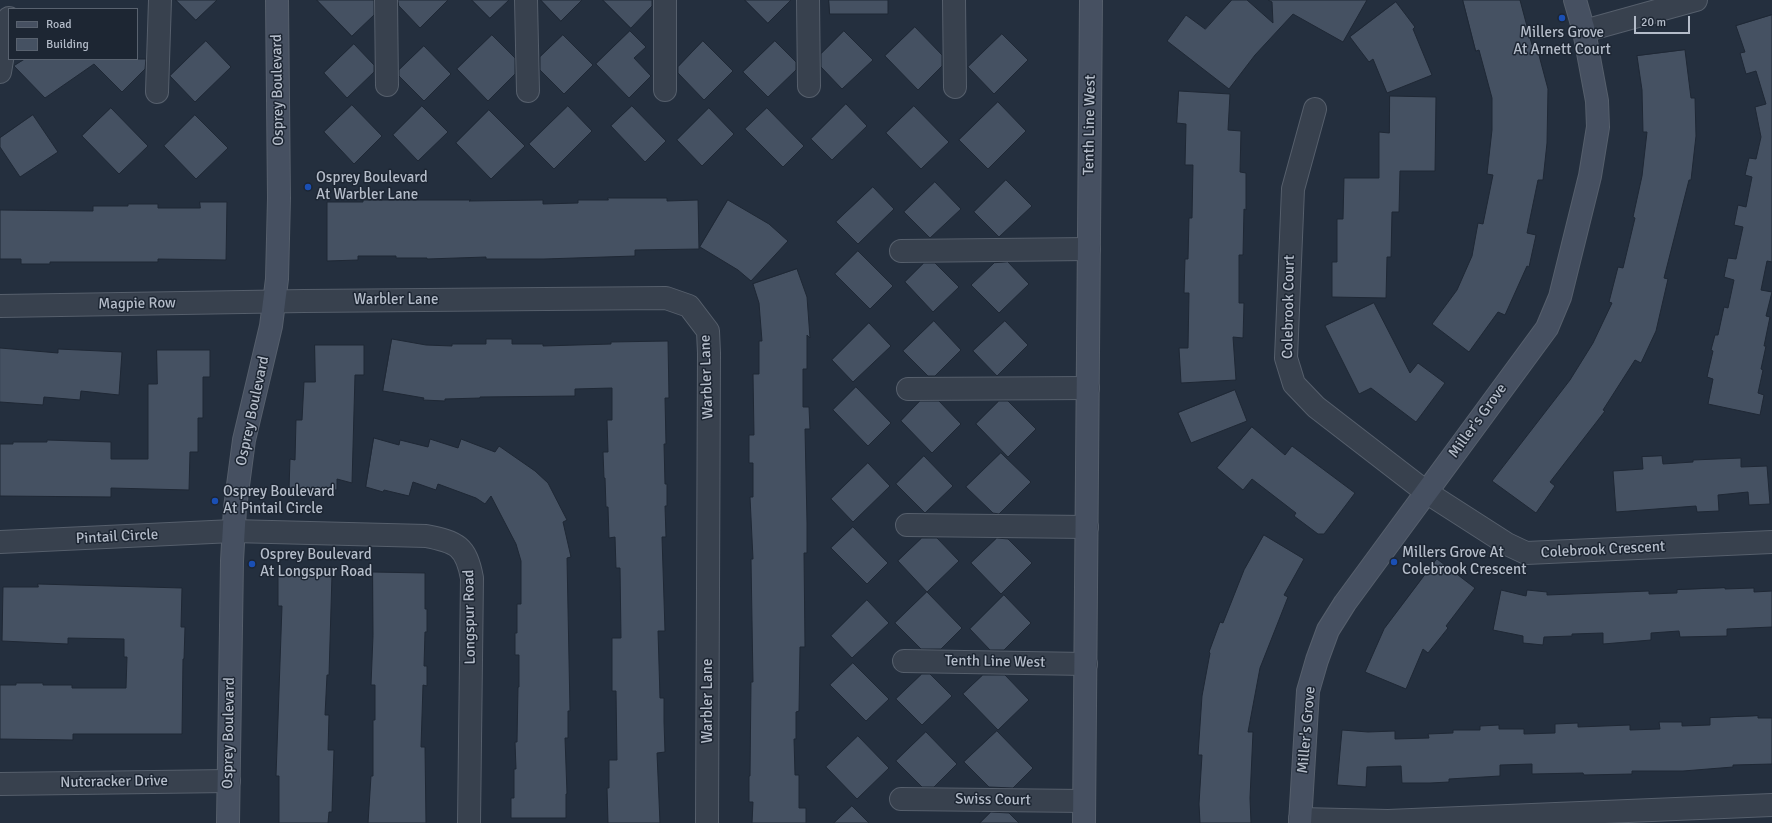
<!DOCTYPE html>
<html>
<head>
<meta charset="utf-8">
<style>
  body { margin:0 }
  #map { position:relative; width:1772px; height:823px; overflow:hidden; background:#242f3e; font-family:Signika,sans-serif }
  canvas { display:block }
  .legend { position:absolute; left:8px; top:8px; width:130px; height:52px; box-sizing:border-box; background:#1d2633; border:1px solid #59626f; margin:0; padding:5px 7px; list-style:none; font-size:12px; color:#b4bcc9 }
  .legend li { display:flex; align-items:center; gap:8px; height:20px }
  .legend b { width:20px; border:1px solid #59626f }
  .scale { position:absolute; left:1634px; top:16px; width:56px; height:18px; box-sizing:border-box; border:2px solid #b4bcc9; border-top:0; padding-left:5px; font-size:12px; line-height:14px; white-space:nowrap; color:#b4bcc9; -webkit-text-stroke:3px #1d2633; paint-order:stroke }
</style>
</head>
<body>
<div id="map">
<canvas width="1772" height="823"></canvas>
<ul class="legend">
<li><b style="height:5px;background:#465061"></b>Road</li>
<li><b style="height:11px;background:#455162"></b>Building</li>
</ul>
<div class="scale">20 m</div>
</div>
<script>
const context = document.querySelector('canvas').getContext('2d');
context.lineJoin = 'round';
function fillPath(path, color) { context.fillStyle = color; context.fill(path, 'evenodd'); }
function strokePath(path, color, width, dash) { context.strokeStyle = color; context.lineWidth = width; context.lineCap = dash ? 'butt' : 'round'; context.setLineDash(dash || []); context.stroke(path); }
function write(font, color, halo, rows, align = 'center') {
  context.font = font + ' Signika,sans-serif'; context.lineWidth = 3; context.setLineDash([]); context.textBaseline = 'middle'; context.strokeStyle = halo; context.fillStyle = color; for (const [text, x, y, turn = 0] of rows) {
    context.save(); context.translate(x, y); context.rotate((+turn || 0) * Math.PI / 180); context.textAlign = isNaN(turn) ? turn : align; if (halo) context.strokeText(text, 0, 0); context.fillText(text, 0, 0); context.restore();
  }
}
const building = new Path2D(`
  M176 0H217L196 20Z
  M317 0H374V15L352 36Z
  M398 0H448L420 28 399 6Z
  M472 0H509L490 18Z
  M541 0H582L561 21Z
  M603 0H652V6L631 28Z
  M745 0H791L768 23Z
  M829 0H888V14H830Z
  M1232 0H1247L1273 23 1272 2 1268 0H1367L1343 42 1293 14 1255 55 1229 89 1167 41 1186 15 1205 29Z
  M1463 0H1520L1532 45 1536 44 1548 89 1547 143 1543 180H1538L1527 233 1536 235 1529 267 1527 266 1505 315 1498 312 1469 352 1432 324 1457 290 1472 256 1478 223 1483 224 1493 175 1487 174 1492 130V98L1479 50 1476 51Z
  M1396 2 1415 27 1413 29 1432 75 1387 93 1373 59 1369 62 1350 37Z
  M1772 15V262L1767 261 1761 290 1772 292 1766 316 1770 317 1764 346H1766L1761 369 1763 370 1758 393 1764 395 1760 415 1708 404 1713 379 1707 377 1713 351 1711 350 1715 335H1718L1724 307 1728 308 1734 280 1724 277 1728 258 1736 259 1743 227 1734 225 1738 205 1746 207 1752 177 1745 175 1749 158 1756 159 1761 137 1755 107 1766 104 1756 71 1746 74 1740 53 1745 52 1736 26Z
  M915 27 942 55V66L918 90 885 56Z
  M630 31 646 47 634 58 651 76 629 98 596 64Z
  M844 31 873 60 842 89 821 67V54Z
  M1002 34 1028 60 994 94 968 67Z
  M492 35 515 58V74L488 101 457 69Z
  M563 35 593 65 564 94 540 70V57Z
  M206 41 231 67 195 102 170 76Z
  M703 41 733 71 704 100 678 73V67Z
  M775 41 796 62V70L768 97 743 72Z
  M354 44 374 65V72L347 98 324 73Z
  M424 46 451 74 424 101 399 76V70Z
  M1685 50 1691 98H1695L1696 136 1691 180H1689L1664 278 1668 279 1656 331 1641 363 1635 360 1603 410 1605 411 1550 482 1555 486 1536 513 1492 481 1570 380 1593 343 1612 303 1609 302 1618 267 1623 268 1635 218 1633 217 1642 176 1647 132H1643L1642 90 1637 56Z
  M25 59H146L145 69 122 92 94 64 45 98 14 66Z
  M1179 91 1230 94 1228 130 1241 131 1240 172 1246 173V210L1244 209 1243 255H1239V303H1244L1243 338 1233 337 1236 380 1181 383 1179 348H1188L1189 293H1184L1185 259H1188L1189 218H1192L1193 165H1185L1186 124 1177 123Z
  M1390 96 1436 97 1435 171H1400L1399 212H1392L1391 257H1387L1386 298 1332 297V262H1337V219H1343L1344 178H1379V132L1389 133Z
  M998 102 1026 131 988 169 959 140Z
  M846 104 867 126 832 160 811 139Z
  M352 105 382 136 354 164 324 132Z
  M422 106 448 132 418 161 393 135Z
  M568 106 592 131 554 169 529 144Z
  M632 106 666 141 645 162 611 126Z
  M914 106 949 142 921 169 886 133Z
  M111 108 148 146 119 174 82 136Z
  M709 108 734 134 702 166 677 140Z
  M767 108 804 146 783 167 745 129Z
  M489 110 525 146 491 179 456 143Z
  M33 115 58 152 20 177 0 147V138Z
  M195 115 228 148 196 179 164 146Z
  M1006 180 1032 206 999 237 974 212Z
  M935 182 961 209 930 238 904 212Z
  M873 187 894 209 858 244 836 222Z
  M608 198H667V201L698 200 699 249 635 250V256L544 259H486V257L427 259V258H396V256H358V260L327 261V202H363V200H471L469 201 543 200V204L578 203V200H608Z
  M728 200 769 224 788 241 751 281 738 270 700 247Z
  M200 202H227L226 260 158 259V262H50V264H21V259H0V210L93 211V206H128V204H158V208H200Z
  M858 251 893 286 870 309 835 274Z
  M1008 262 1029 284 999 313 971 285 994 263Z
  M924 263H935L959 287 933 312 905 282Z
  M797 269 807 297 810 338 807 335V369H803V407H809L810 429H805L807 523V553H804L805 647H800L799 711 796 712V739H794L795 775H799V808H806V823H752L753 802H749V776H750L751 682H753L751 559H753L750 497H753V463H749V435H754L753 374H759V341H762L759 303 753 284Z
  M1374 303 1410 373 1418 363 1445 383 1416 422 1371 388 1359 394 1325 326Z
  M934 321 961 350 935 376H928L903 351Z
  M1005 321 1028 345 997 376 973 351Z
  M869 323 891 346 853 382 832 360Z
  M392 339 426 345 452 346V344H486V339H512V344H543V346L611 344V342L668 341 669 398H665L666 444H664L665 484H667V506H665L666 537H662L665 631H658L660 698H664V722L665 752 657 753 660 823H608L607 788H609V760H617L616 691H612V638H621L620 568H616L615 537 609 538 608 507H606L605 478H604L603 452H608L607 420H612V388L575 389V396L480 397V398L445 399V401L423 400 424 398 383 391Z
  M315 345H364V375H355L352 483 337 479V490L289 489 290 459 295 460 296 420H302L304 382H315Z
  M0 348 58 353V349L122 352 119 395 81 391 80 400 44 397 43 405 0 402Z
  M157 350H210V377H203V418H198V452H190L189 490 111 488V497L0 496V444H13V442H47V440L111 442V459H148V384H157Z
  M856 387 891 423 868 446 833 410Z
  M1235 390 1247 421 1191 443 1178 413Z
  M920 401H939L961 424 932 453 901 421Z
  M999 401H1008L1036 429 1008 457 976 424Z
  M1252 427 1285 455 1292 446 1355 493 1324 534H1318L1294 516 1296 513 1252 479 1243 490 1217 468Z
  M374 438 399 445 400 440 428 447 430 439 458 448 461 439 495 452 499 446 535 471 548 483 567 520 563 522 571 557 567 558 570 711H568V738H565L567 794H566V818H511V798H514V769H516L515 742H517L518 687H519V655H515V633H517V604H521V561L516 544 491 496 485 504 476 498 438 484 436 490 413 482 409 496 384 490 383 492 366 487Z
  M1001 453 1031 482 999 514 993 513 966 487Z
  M924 456 953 486 925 513 896 484Z
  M1662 456 1663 464 1693 462V460L1741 458V467L1767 466 1770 504 1749 505 1748 492 1718 495 1719 511 1697 512 1696 506 1616 512 1613 471 1643 469 1642 457Z
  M868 463 890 486 853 522 831 499Z
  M853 527 888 563 867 584 831 548Z
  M1264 535 1304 559 1284 595 1288 597 1260 668 1248 732H1253L1250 798 1251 823H1200L1199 804 1202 755H1198L1202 696 1210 653 1209 652 1220 622 1223 623 1244 570Z
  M922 538H937L959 561 927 592 898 561Z
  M997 538 1008 539 1032 563 1001 594 971 563Z
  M1437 559 1475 588 1446 626 1448 628 1428 653 1423 649 1406 689 1365 672 1384 629Z
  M373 572 425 573V609H427V632H425L424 666H427V686L423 685 421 747H425L426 823H368L371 776H373V720H375V685H371L373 636Z
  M332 575 329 675H327L325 715H329L328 750H334L332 812H329L328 823H279V776H276L282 606H278V576Z
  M38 584 182 588 181 627H185L184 659H183L182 734H73V740L0 739V685H16V683H43V685H72V688H126L127 657H124V639L68 638V644L2 641 3 587H38Z
  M1725 588V589L1754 588V592L1772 591V627L1727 629V636L1680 637 1679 631 1651 633V640L1603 644V633L1572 634V636L1544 637 1543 645 1523 643V636L1493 630 1501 590 1526 596 1527 590 1547 592V595L1649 591V594L1677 593V590Z
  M927 592 962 628 941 649H921L895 623Z
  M1004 595 1031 623 1004 650H990L970 629Z
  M867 600 889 623 852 658 831 636Z
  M853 663 889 699 866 721 830 685Z
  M922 674H930L952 696 922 725 896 699Z
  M983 675H1005L1029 700 998 730 963 694Z
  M1758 716V718H1772V764L1733 765V767L1683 771H1632V774L1584 775 1583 773 1532 774V764L1500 765V776L1449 779V782L1430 783H1402L1401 766 1367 767 1366 787 1337 785 1342 730 1368 732 1395 731V739L1429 738 1428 734 1453 733V730H1480V726L1499 725V729H1524V734L1555 733V724L1578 723V727L1630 725V730L1660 729 1659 722H1682V726L1710 725V718Z
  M997 731 1033 768 1013 788 989 787 964 762Z
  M926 732 957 764 934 787H922L896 761Z
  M858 736 889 768 857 799 826 767Z
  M852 806 869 823H834Z
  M991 812 1009 813 1019 823H980Z`);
fillPath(building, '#455162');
strokePath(building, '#1f2835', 1);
const street = new Path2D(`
  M386 0 387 85
  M526 0 528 91
  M665 0V90
  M808 0 809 86
  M954 0 955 87
  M1584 31 1696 0
  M0 72 9 18
  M157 92 160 0
  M1315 109 1293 189 1286 358 1294 384 1316 407 1426 492 1507 544 1526 553 1772 542
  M901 251 1089 249
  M0 306 304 301 666 298 689 306 708 331 709 353 707 823
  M908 389 1088 388
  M907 525 1087 527
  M0 542 233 531 426 536C457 542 466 546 472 578L469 823
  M904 661 1086 664
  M0 784 229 781
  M901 799 1084 801
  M1300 819 1388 821 1772 805`);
const secondary = new Path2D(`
  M228 823 232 561 235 508 244 440 271 326 277 279 279 198 277 0
  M1084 823 1091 0
  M1300 823 1308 691 1317 660 1328 630 1345 603 1547 328 1560 297 1590 176 1598 127 1597 101 1584 31 1575 0`);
strokePath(street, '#565f6c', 24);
strokePath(secondary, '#565f6c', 24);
strokePath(street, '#38414e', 22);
strokePath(secondary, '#465061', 22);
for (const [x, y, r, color] of [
  [1562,18,4,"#1a4fb4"],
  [308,187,4,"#1a4fb4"],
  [215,501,4,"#1a4fb4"],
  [1394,562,4,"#1a4fb4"],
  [252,564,4,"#1a4fb4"]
]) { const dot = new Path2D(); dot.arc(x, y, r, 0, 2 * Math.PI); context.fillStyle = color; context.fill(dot); strokePath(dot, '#1d2633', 1.5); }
write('15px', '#b4bcc9', '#1d2633', [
  ["Millers Grove",1562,33,"center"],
  ["At Arnett Court",1562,50,"center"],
  ["Osprey Boulevard",316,178],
  ["At Warbler Lane",316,195],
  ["Osprey Boulevard",223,492],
  ["At Pintail Circle",223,509],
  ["Millers Grove At",1402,553],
  ["Colebrook Crescent",1402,570],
  ["Osprey Boulevard",260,555],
  ["At Longspur Road",260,572]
], 'left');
write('15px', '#b4bcc9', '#1d2633', [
  ["Osprey Boulevard",278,90,-91],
  ["Tenth Line West",1090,125,-89],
  ["Warbler Lane",396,300],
  ["Magpie Row",137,304,-1],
  ["Colebrook Court",1289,307,-89],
  ["Warbler Lane",707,377,-92],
  ["Osprey Boulevard",253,411,-78],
  ["Miller's Grove",1478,421,-54],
  ["Pintail Circle",117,537,-3],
  ["Colebrook Crescent",1603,550,-3],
  ["Longspur Road",470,617,-91],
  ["Tenth Line West",995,662,1],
  ["Warbler Lane",708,701,-90],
  ["Miller's Grove",1307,730,-85],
  ["Osprey Boulevard",229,733,-89],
  ["Nutcracker Drive",114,782,-1],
  ["Swiss Court",993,800,1]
]);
</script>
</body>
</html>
